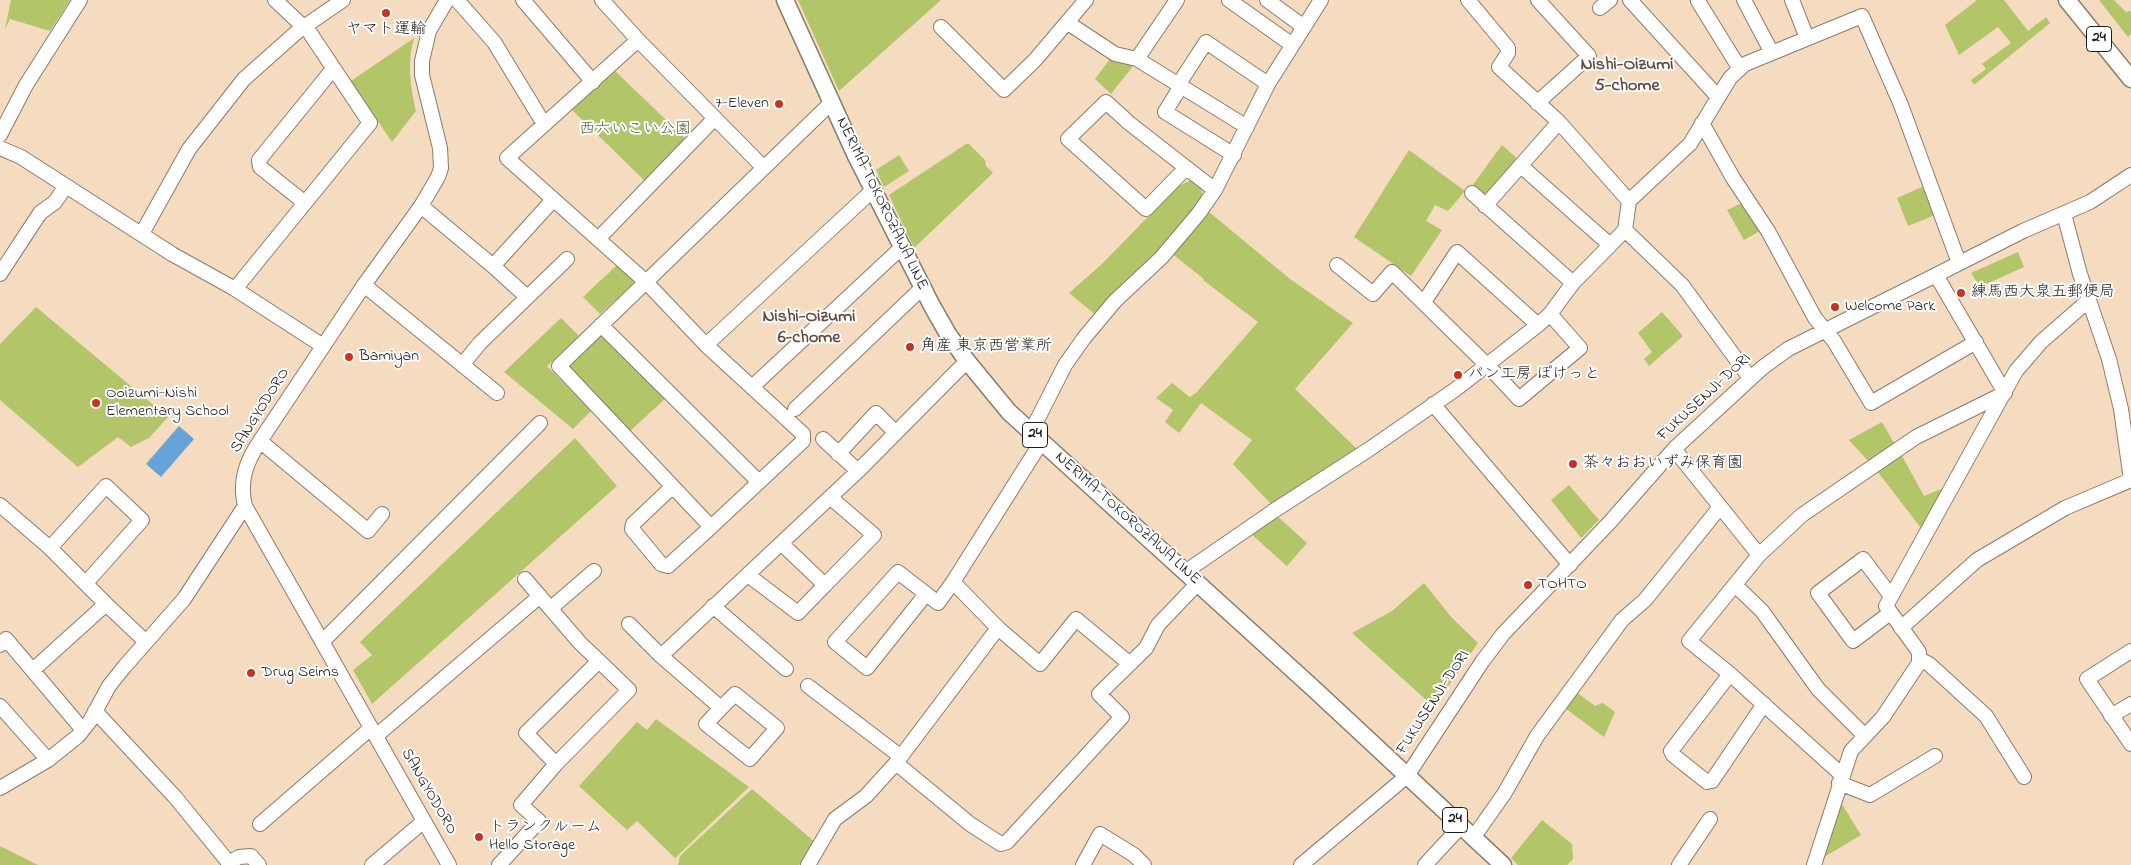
<!DOCTYPE html>
<html>
<head>
<meta charset="utf-8">
<style>
  body { margin:0 }
  canvas { display:block; background:#f5dbbf }
</style>
</head>
<body>
<canvas width="2131" height="865"></canvas>
<script>
const context = document.querySelector('canvas').getContext('2d');
context.lineJoin = 'round';
function fillPath(path, color) { context.fillStyle = color; context.fill(path, 'evenodd'); }
function strokePath(path, color, width, dash) { context.strokeStyle = color; context.lineWidth = width; context.lineCap = dash ? 'butt' : 'round'; context.setLineDash(dash || []); context.stroke(path); }
function write(font, color, halo, rows, align = 'center') {
  context.font = font + ' "Indie Flower","Klee One",sans-serif'; context.lineWidth = 4; context.setLineDash([]); context.textBaseline = 'middle'; context.strokeStyle = halo; context.fillStyle = color; for (const [text, x, y, turn = 0] of rows) {
    context.save(); context.translate(x, y); context.rotate((+turn || 0) * Math.PI / 180); context.textAlign = isNaN(turn) ? turn : align; if (halo) context.strokeText(text, 0, 0); context.fillText(text, 0, 0); context.restore();
  }
}
fillPath(new Path2D(`
  M11 0H70L50 31 10 19 5 29Z
  M798 0H941L839 91Z
  M1977 0H2004L2028 31 2046 17 2050 23 1974 85 1971 80 1986 69 1982 64 2011 43 1998 27 1959 55 1945 25Z
  M2099 0H2114L2126 12 2131 11V34L2128 37Z
  M414 38C407 62 410 86 416 111L392 142 351 81Z
  M1112 56 1133 66 1111 94 1095 79Z
  M615 71 686 139 645 181 571 109Z
  M966 144H969L985 160 986 166 993 173 914 248 889 195Z
  M1502 145 1519 160 1489 194 1483 195 1472 186Z
  M1409 150 1465 191 1448 211 1435 205 1426 221 1442 230 1411 276 1354 237Z
  M899 155 909 171 884 187 876 170Z
  M1191 180 1202 189V201L1154 257 1096 315 1069 293 1102 264 1177 187Z
  M1924 186 1935 215 1908 226 1897 198Z
  M1742 203 1760 231 1744 240 1727 210Z
  M1208 211 1290 279 1353 323 1295 389 1357 449 1271 504 1233 464 1252 440 1201 403 1179 433 1165 422 1173 410 1156 398 1172 383 1190 397 1196 393 1258 322 1203 280 1204 279 1171 253Z
  M2018 252 2024 267 1980 287 1971 273Z
  M617 265 633 279V284L600 314 583 297Z
  M36 307 168 417 149 438 131 447 118 437 78 467 0 400V344Z
  M1662 312 1683 336 1649 366 1644 359 1652 352 1638 333Z
  M561 318 579 336 547 366 591 411 573 429 504 372Z
  M597 335H603L666 398 629 432 568 368V363Z
  M1882 422 1894 443 1869 462 1849 440Z
  M575 438 617 486 372 704 353 670 372 655 360 642Z
  M1901 454 1924 496 1946 487 1921 528 1877 471Z
  M1569 485 1599 520 1581 538 1551 500Z
  M1275 514 1307 543 1287 566 1250 533Z
  M1424 583 1452 618 1478 643 1434 707 1352 633 1392 611Z
  M1576 692 1595 706 1603 703 1615 712 1604 737 1565 708Z
  M656 719 749 787 675 858 637 821 627 830 579 786 637 722 647 730Z
  M752 789 815 842 799 865H678L680 856Z
  M1840 801 1861 835 1821 859Z
  M1542 820 1572 844 1573 859 1567 865H1518L1511 858Z
  M0 846 38 865H0Z`), '#b2c569');
fillPath(new Path2D(`
  M179 426 194 439 161 477 146 464Z`), '#66a3d7');
const minor = new Path2D(`
  M447 0 429 31 422 61V75L440 148 441 168 438 177 421 206 364 285 260 441C246 462 239 481 245 506L449 865
  M457 0 494 42 544 124
  M523 0 593 82
  M602 0 638 40 764 168
  M1177 0 1137 59 1247 127
  M1229 0 1291 44
  M1267 0 1304 27
  M1468 0 1508 48V53L1499 67 1559 122 1629 201
  M1630 0 1718 97
  M1699 0 1698 1 1740 69
  M1744 0 1772 53
  M1792 0 1807 38
  M1600 8 1610 0
  M1068 23 1115 54 1137 59
  M941 27 1004 90 1035 60 1086 0
  M638 40 507 158 645 281 706 345 803 434V441L711 527 559 366 832 102
  M1537 103 1589 56 1538 0
  M1702 123 1733 178 1768 231 1815 318 1834 341 1871 403 1976 342
  M0 135 26 85 80 0
  M0 148 21 157 172 254 235 289 323 346
  M1234 155 1165 112 1178 91 1182 79 1206 42 1268 84
  M1521 166 1610 245
  M1186 168 1146 209 1068 139 1106 102 1129 123 1215 190
  M1472 193 1573 283
  M305 203 260 167 259 160 333 69
  M421 206 493 266 527 297
  M1485 206 1559 122
  M1625 230 1682 285 1750 378
  M140 233 145 228 189 149 244 79 298 31 343 0
  M598 239 715 118
  M1337 265 1373 294 1392 272 1491 369 1519 399 1580 348 1550 314
  M493 266 553 200
  M0 274 40 213 55 202 66 186
  M1936 275 2005 393
  M364 285 497 393
  M235 289 370 123 310 33 275 0
  M1424 302 1457 252 1538 325
  M601 325 759 482
  M706 345 873 190
  M462 365 480 343 567 259
  M752 387 901 248
  M1433 404 1570 565
  M795 409 922 288
  M1031 432 1065 365 1084 338 1115 301 1161 258 1199 213 1215 190 1268 84 1321 0
  M823 439 858 471
  M260 441 368 531 382 514
  M1674 449 1759 555
  M838 454 876 413 896 433
  M672 487 633 524 632 529 661 564 668 566 711 527
  M0 505 50 548 106 604 146 642
  M50 548 106 486 142 520 86 583
  M1185 572 1272 512 1368 450 1456 389 1538 325 1550 314 1573 283 1625 230 1629 201 1690 144 1730 78 1745 64 1862 16 1901 105 1959 263
  M748 575 798 613 825 585 782 544
  M525 579 580 643 599 661
  M825 585 874 535 831 498
  M1735 585 1762 611 1818 689 1865 736
  M926 594 867 668 835 642 898 572 938 603 953 582
  M713 606 786 669
  M551 608 594 571
  M1890 613 1853 641 1818 593 1863 559 1891 596
  M629 624 661 656 721 708 706 724 750 759 777 728 735 694 721 708
  M998 628 1040 664 1076 619 1130 664
  M1901 628 1977 560 2065 508 2131 480 2121 409 2109 359 2080 274 2064 214
  M322 642 540 423
  M0 645 6 639 83 730
  M2131 651 2087 679 2131 744
  M661 656 858 471 967 361
  M1919 659 1929 664 1986 716 2024 777
  M33 670 106 604
  M1730 674 1671 751 1673 755 1707 782 1712 781 1764 704
  M808 686 900 756
  M0 706 48 760
  M95 711 175 797 229 863 239 857 251 856 259 865
  M2111 716 2131 704
  M376 736 540 596
  M896 763 970 824 1001 844 1007 842 1122 717 1099 694 1146 648 1158 625 1198 583
  M1842 775 1730 674 1689 641 1759 555 1802 515 1916 437 2005 393
  M1839 783 1870 795 1935 756
  M0 788 48 760 78 736 90 721 109 686 125 666 184 599 245 506
  M260 824 371 728
  M1473 838 1504 794 1537 736 1622 620 1645 600 1720 507
  M372 865 424 821
  M499 865 539 821 521 805 556 764 629 690 599 661 526 733 556 764
  M808 865 835 819 866 796 896 763 998 628 953 582 1042 441
  M1083 865 1100 834 1134 855 1144 865
  M1301 865 1407 776 1482 662 1503 634 1610 522 1674 449 1762 368 1788 349 1936 275 2023 231 2090 202 2131 175
  M1425 865 1461 826
  M1679 865 1710 819
  M1814 865 1851 751 1883 717 1919 663V652L1886 606 2016 371 2041 342 2089 300`);
const major = new Path2D(`
  M785 0 856 156 932 306 948 334 967 361 1009 412 1314 689 1503 865
  M2067 0 2131 79`);
strokePath(minor, '#887c6e', 16);
strokePath(major, '#887c6e', 19);
strokePath(minor, '#fff', 14);
strokePath(major, '#fff', 16);
for (const [x, y, r, color] of [
  [386,13,5,"#c8321e"],
  [779,104,5,"#c8321e"],
  [1961,293,5,"#c8321e"],
  [1835,307,5,"#c8321e"],
  [910,347,5,"#c8321e"],
  [349,357,5,"#c8321e"],
  [1458,375,5,"#c8321e"],
  [96,403,5,"#c8321e"],
  [1573,464,5,"#c8321e"],
  [1528,585,5,"#c8321e"],
  [251,673,5,"#c8321e"],
  [479,837,5,"#c8321e"]
]) { const dot = new Path2D(); dot.arc(x, y, r, 0, 2 * Math.PI); context.fillStyle = color; context.fill(dot); strokePath(dot, '#fff', 2); }
for (const [x, y, w] of [
  [2099,39,25],
  [1035,435,25],
  [1455,820,25]
]) { const box = new Path2D(); box.roundRect(x - w / 2, y - 12.5, w, 25, 4); context.fillStyle = '#fff'; context.fill(box); strokePath(box, '#1c1c1c', 1); }
write('bold 15px', '#1c1c1c', null, [
  ["24",2099,39],
  ["24",1035,435],
  ["24",1455,820]
]);
write('16px', '#1c1c1c', '#fff', [
  ["ヤマト運輸",386,30,"center"],
  ["7-Eleven",769,104,"right"],
  ["練馬西大泉五郵便局",1971,293],
  ["Welcome Park",1845,307],
  ["角産 東京西営業所",920,347],
  ["Bamiyan",359,357],
  ["パン工房 ぽけっと",1468,375],
  ["Ooizumi-Nishi",106,394],
  ["Elementary School",106,412],
  ["茶々おおいずみ保育園",1583,464],
  ["TOHTO",1538,585],
  ["Drug Seims",261,673],
  ["トランクルーム",489,828],
  ["Hello Storage",489,846]
], 'left');
write('16px', '#58603b', '#fff', [
  ["西六いこい公園",635,130]
]);
write('16px', '#1c1c1c', '#fff', [
  ["NERIMA-TOKOROZAWA LINE",881,204,64],
  ["FUKUSENJI-DORI",1705,398,-43],
  ["SANGYODORO",261,411,-58],
  ["NERIMA-TOKOROZAWA LINE",1127,519,42],
  ["FUKUSENJI-DORI",1434,703,-57],
  ["SANGYODORO",428,792,60]
]);
write('bold 18px', '#614a3c', '#fff', [
  ["Nishi-Oizumi",1627,66],
  ["5-chome",1627,87],
  ["Nishi-Oizumi",809,318],
  ["6-chome",809,339]
]);
</script>
</body>
</html>
